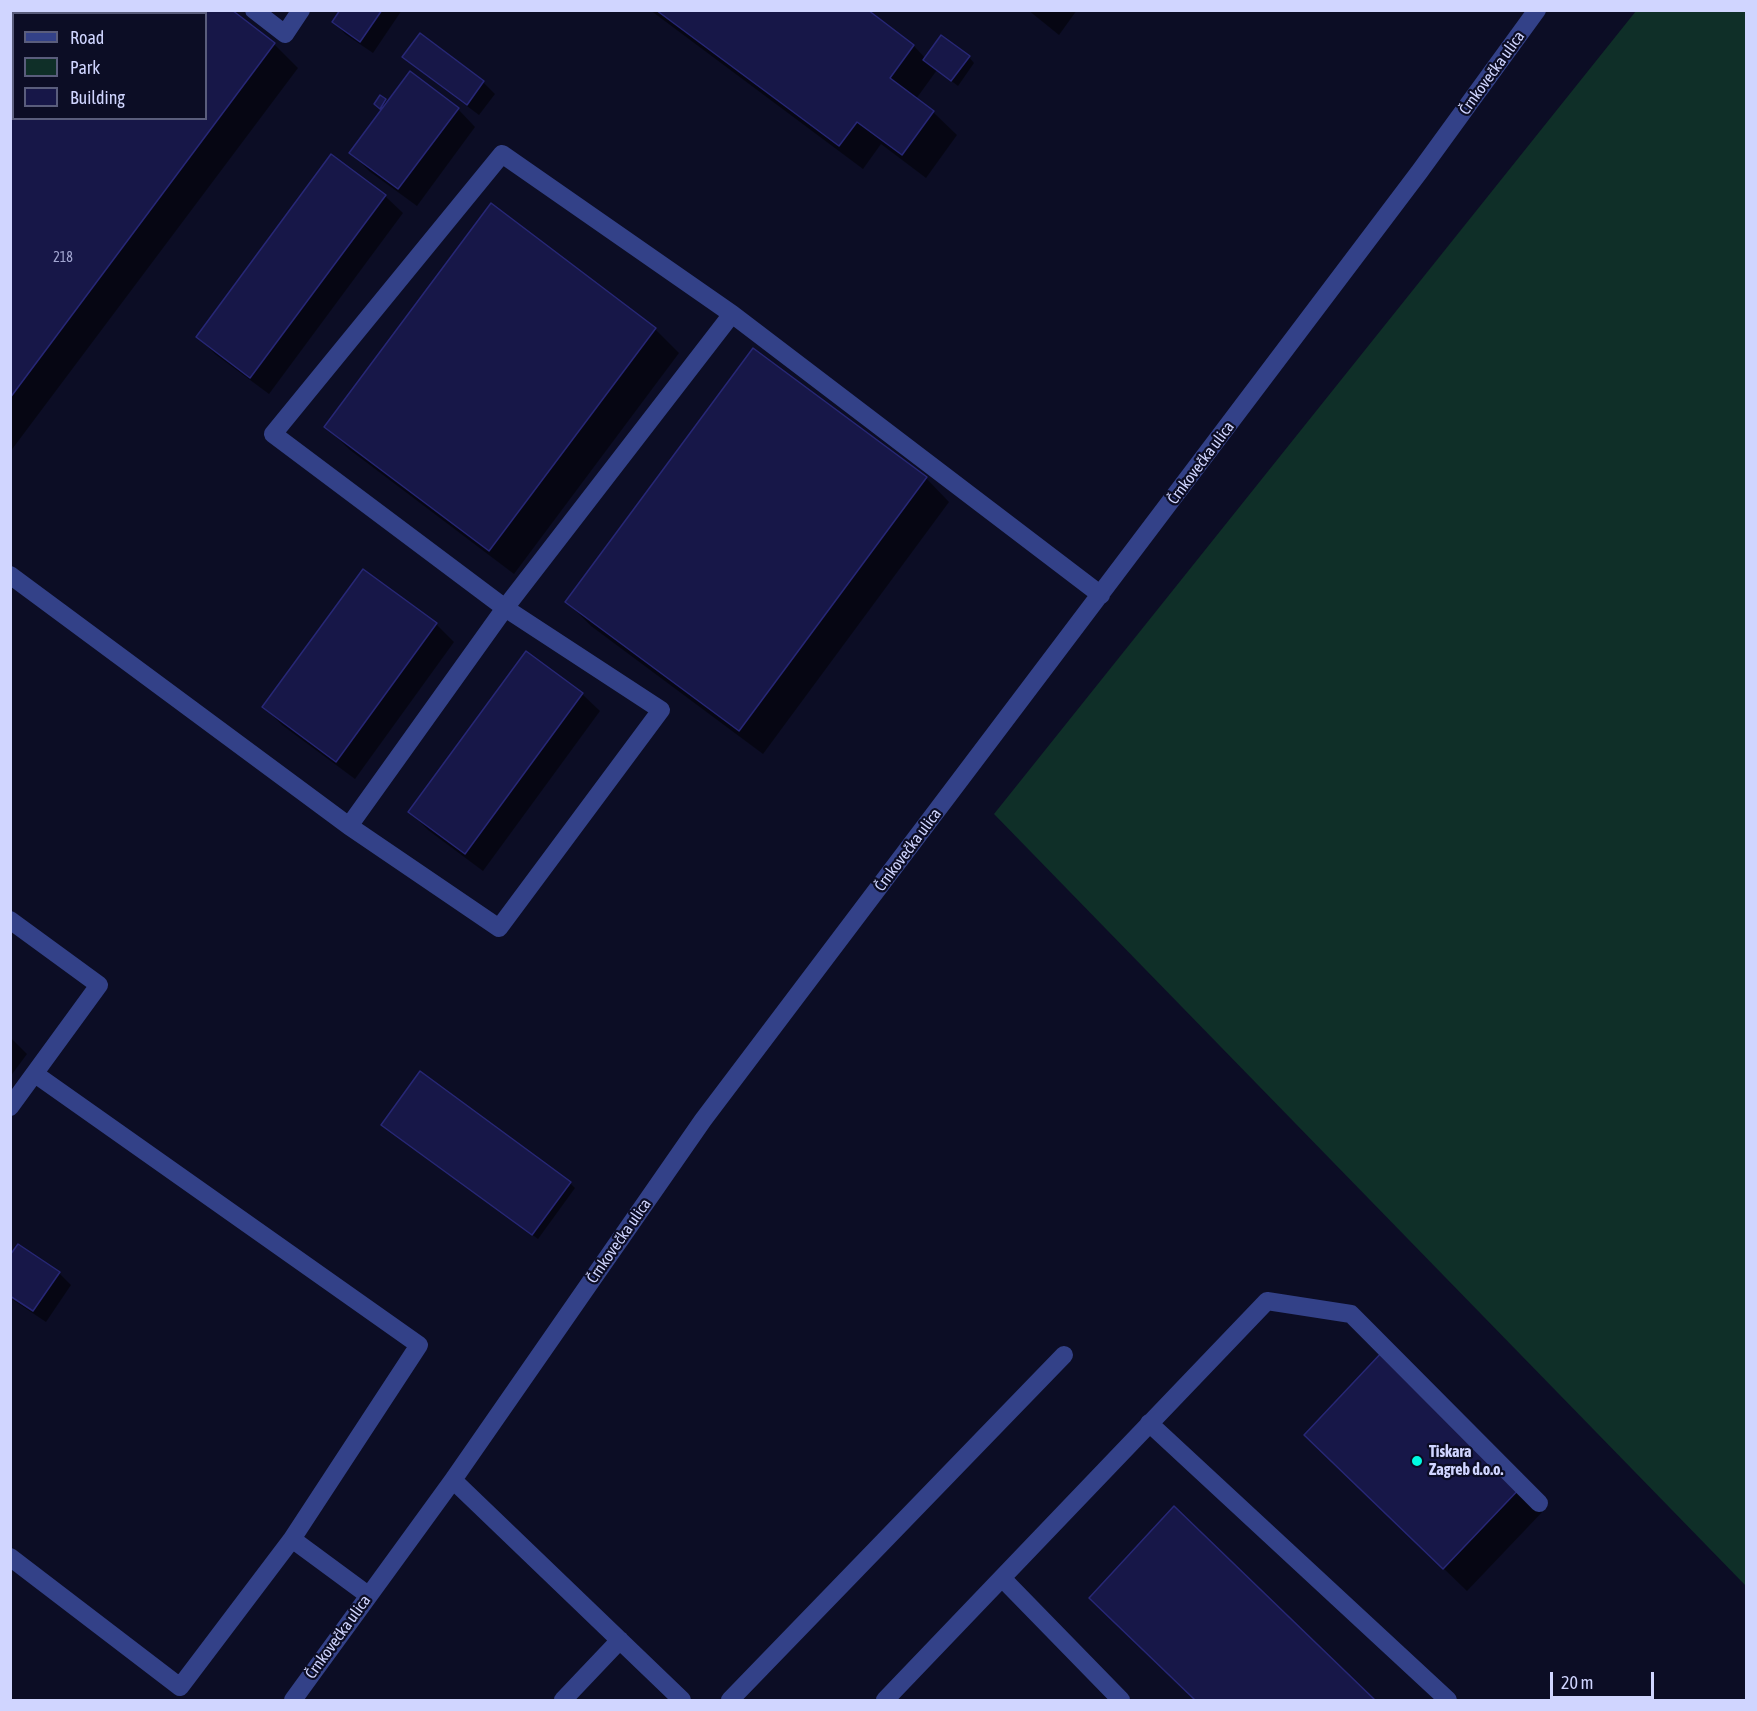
<!DOCTYPE html>
<html>
<head>
<meta charset="utf-8">
<style>
  body { margin:0 }
  #map { position:relative; width:1757px; height:1711px; overflow:hidden; background:#0c0d25; font-family:"Asap Condensed",sans-serif }
  canvas { display:block }
  .frame { position:absolute; inset:0; border:12px solid #d0d5ff; pointer-events:none }
  .legend { position:absolute; left:12px; top:12px; width:195px; height:108px; box-sizing:border-box; background:#0c0d25; border:2px solid #5a5d7c; margin:0; padding:8px 10px; list-style:none; font-size:18px; color:#d0d5ff }
  .legend li { display:flex; align-items:center; gap:12px; height:30px }
  .legend b { width:30px; border:2px solid #5a5d7c }
  .scale { position:absolute; left:1550px; top:1672px; width:104px; height:27px; box-sizing:border-box; border:3px solid #d0d5ff; border-top:0; padding-left:8px; font-size:18px; line-height:21px; white-space:nowrap; color:#d0d5ff; -webkit-text-stroke:4px #0c0d25; paint-order:stroke }
</style>
</head>
<body>
<div id="map">
<canvas width="1757" height="1711"></canvas>
<div class="frame"></div>
<ul class="legend">
<li><b style="height:8px;background:#334188"></b>Road</li>
<li><b style="height:16px;background:#0f2f28"></b>Park</li>
<li><b style="height:16px;background:#171748"></b>Building</li>
</ul>
<div class="scale">20 m</div>
</div>
<script>
const context = document.querySelector('canvas').getContext('2d');
context.lineJoin = 'round';
function fillPath(path, color) { context.fillStyle = color; context.fill(path, 'evenodd'); }
function strokePath(path, color, width, dash) { context.strokeStyle = color; context.lineWidth = width; context.lineCap = dash ? 'butt' : 'round'; context.setLineDash(dash || []); context.stroke(path); }
function write(font, color, halo, rows, align = 'center') {
  context.font = font + ' "Asap Condensed",sans-serif'; context.lineWidth = 4.5; context.setLineDash([]); context.textBaseline = 'middle'; context.strokeStyle = halo; context.fillStyle = color; for (const [text, x, y, turn = 0] of rows) {
    context.save(); context.translate(x, y); context.rotate((+turn || 0) * Math.PI / 180); context.textAlign = isNaN(turn) ? turn : align; if (halo) context.strokeText(text, 0, 0); context.fillText(text, 0, 0); context.restore();
  }
}
fillPath(new Path2D(`
  M1636 11H1746V1586L994 814Z`), '#0f2f28');
fillPath(new Path2D(`
  M10 10H229L274 44 298 68 10 452ZM14 14H206V118H14Z
  M341 10H402L373 53 345 34 334 22Z
  M650 10H866L914 46 926 59 969 57 974 63 958 86 937 70 916 99 933 112 957 135 926 178 881 144 863 169Z
  M1028 10H1077L1059 35Z
  M420 35 483 82 495 94 479 115 416 68 404 57Z
  M380 97 388 103 458 109 475 127 417 206 369 171 351 153 383 110 376 104Z
  M385 196 403 213 269 394 215 354 198 337Z
  M491 205 655 329 679 353 514 574 350 450 326 427Z
  M926 478 949 502 763 754 591 626 567 602Z
  M436 624 454 642 355 779 282 725 264 707Z
  M582 694 600 711 483 871 428 830 410 812Z
  M10 1037 27 1054 10 1077Z
  M389 1130 570 1183 575 1188 538 1239Z
  M19 1246 59 1273 71 1285 46 1322 10 1298V1258Z
  M1329 1458 1523 1485 1546 1508 1467 1591Z
  M1174 1508 1373 1700H1197L1115 1621Z`), '#0007');
const building = new Path2D(`
  M10 10H232L275 43 10 398ZM14 14H206V118H14Z
  M340 10H382L360 42 332 22Z
  M656 10H868L914 45 890 78 934 111 902 155 857 122 839 146Z
  M420 33 484 81 467 105 402 57Z
  M941 35 970 56 951 81 923 60Z
  M410 71 459 108 398 189 349 153Z
  M380 95 386 99 380 109 374 104Z
  M331 154 386 195 250 378 196 337Z
  M491 203 656 328 489 551 324 427Z
  M753 348 927 477 739 731 565 602Z
  M363 569 437 623 336 762 262 707Z
  M526 651 583 693 465 854 408 812Z
  M420 1071 571 1182 532 1235 381 1125Z
  M18 1244 60 1272 33 1311 10 1296V1255Z
  M1384 1350 1524 1484 1443 1569 1304 1435Z
  M1174 1506 1375 1700H1195L1089 1598Z`);
fillPath(building, '#171748');
strokePath(building, '#272776', 1.5);
strokePath(new Path2D(`
  M254 10 285 34 301 10
  M10 575 349 826 499 928 661 710 505 608 732 314 1101 595
  M349 826 505 608 273 434 502 154 732 314
  M10 920 99 985 10 1107
  M1149 1423 1448 1700
  M453 1480 682 1700
  M292 1539 368 1595
  M10 1557 180 1687 292 1539 419 1345 35 1074
  M1002 1578 1121 1700
  M293 1700 453 1480 703 1120 1420 171 1537 10
  M563 1700 620 1640
  M730 1700 1064 1355
  M885 1700 1267 1301 1351 1314 1539 1503`), '#334188', 18);
for (const [x, y, r, color] of [
  [1417,1461,6,"#00fbe1"]
]) { const dot = new Path2D(); dot.arc(x, y, r, 0, 2 * Math.PI); context.fillStyle = color; context.fill(dot); strokePath(dot, '#0c0d25', 2); }
write('14px', '#a2a6d1', null, [
  ["218",63,258]
]);
write('16px', '#d0d5ff', '#0c0d25', [
  ["Črnkovečka ulica",1492,73,-54],
  ["Črnkovečka ulica",1201,463,-53],
  ["Črnkovečka ulica",908,850,-53],
  ["Črnkovečka ulica",619,1241,-55],
  ["Črnkovečka ulica",338,1637,-54]
]);
write('bold 16px', '#d0d5ff', '#0c0d25', [
  ["Tiskara",1429,1452],
  ["Zagreb d.o.o.",1429,1470]
], 'left');
</script>
</body>
</html>
